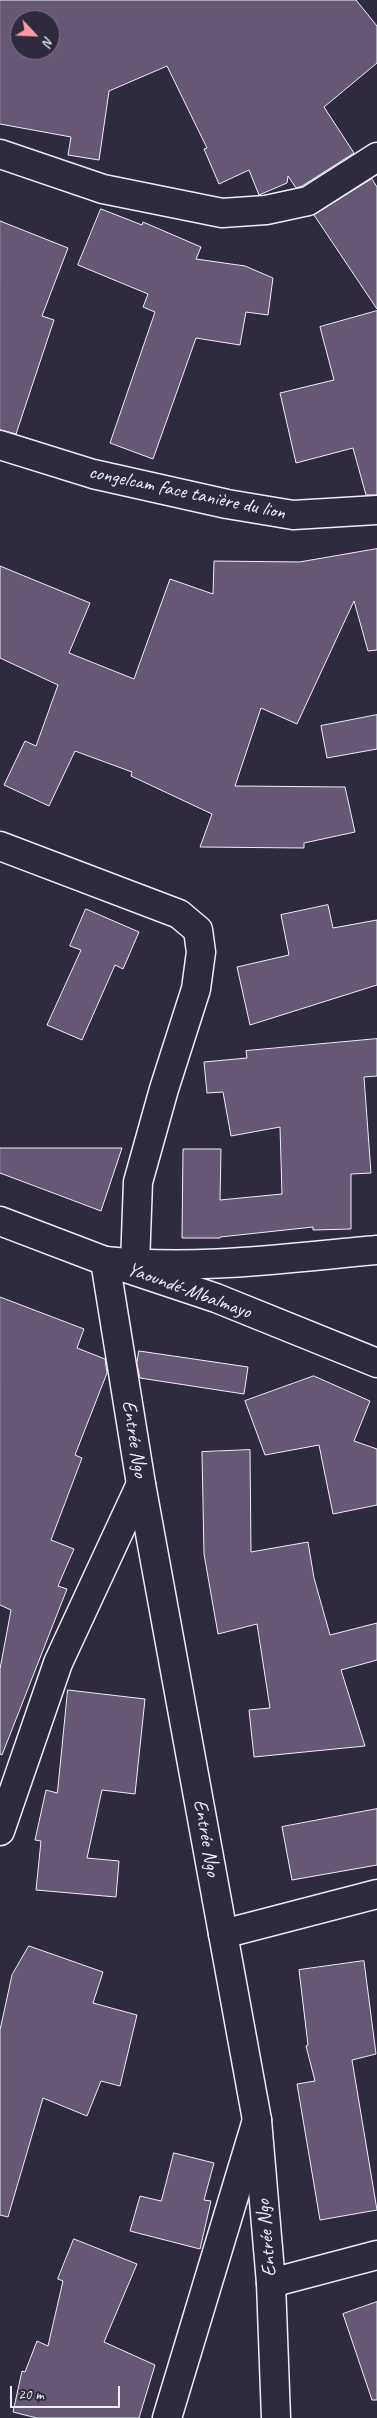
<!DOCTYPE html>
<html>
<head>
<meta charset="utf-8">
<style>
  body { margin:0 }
  #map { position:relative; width:377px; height:2418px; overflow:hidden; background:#2f2a3d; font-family:Caveat,sans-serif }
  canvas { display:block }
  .north { position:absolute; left:10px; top:10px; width:50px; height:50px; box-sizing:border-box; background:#2f2a3d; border:1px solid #797a88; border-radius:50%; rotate:115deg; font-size:14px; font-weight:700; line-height:20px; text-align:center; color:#e8f1f8 }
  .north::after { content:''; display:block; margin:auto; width:18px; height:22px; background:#ff9aa2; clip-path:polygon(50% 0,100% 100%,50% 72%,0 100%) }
  .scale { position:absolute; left:10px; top:2386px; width:110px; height:22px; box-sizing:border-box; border:2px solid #e8f1f8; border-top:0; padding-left:6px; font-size:15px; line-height:18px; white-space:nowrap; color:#e8f1f8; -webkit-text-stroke:4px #2f2a3d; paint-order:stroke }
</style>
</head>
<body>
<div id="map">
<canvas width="377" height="2418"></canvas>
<div class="north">N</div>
<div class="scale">20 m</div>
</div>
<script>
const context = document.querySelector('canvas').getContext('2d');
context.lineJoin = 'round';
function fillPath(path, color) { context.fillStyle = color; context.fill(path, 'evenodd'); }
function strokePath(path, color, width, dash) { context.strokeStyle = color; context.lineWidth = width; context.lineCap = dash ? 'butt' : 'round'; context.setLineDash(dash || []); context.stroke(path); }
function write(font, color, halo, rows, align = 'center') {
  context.font = font + ' Caveat,sans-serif'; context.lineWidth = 4; context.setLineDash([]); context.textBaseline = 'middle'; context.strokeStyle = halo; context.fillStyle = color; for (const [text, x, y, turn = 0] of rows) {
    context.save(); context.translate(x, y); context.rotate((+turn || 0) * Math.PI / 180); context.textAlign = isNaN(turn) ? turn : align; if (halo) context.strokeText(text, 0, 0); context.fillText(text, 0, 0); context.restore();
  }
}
const building = new Path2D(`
  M0 0H356L377 26V63L324 107 354 153 302 186 296 188 288 176 287 183 259 195 249 170 219 184 204 149 207 148 167 66 109 91 99 160 68 155 71 137 0 124ZM20 20H50V50H20Z
  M372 179 377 187V309L314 215Z
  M101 209 142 225 143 222 201 247 196 259 245 266 273 278 268 315 246 312 240 345 196 338 153 459 110 443 155 312 143 307 148 294 78 265Z
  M0 221 68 248 42 316 54 320 16 434 0 430Z
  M377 311V495H366L353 448 296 463 280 393 334 380 320 327Z
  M377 549V650L368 651 354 601 297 724 261 708 235 786 345 787 355 832 304 843V848L200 847 212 814 131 776 132 772 75 751 49 806 4 785 25 741 36 746 58 685 0 658V566L90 603 69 653 134 679 170 579 213 594 214 561 299 562Z
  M377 715V749L327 758 321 726Z
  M328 905 333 928 377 920V985L250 1025 237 967 289 955 281 915Z
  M86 909 139 932 123 969 115 965 82 1040 47 1025 81 950 70 946Z
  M377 1039V1076L364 1077 371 1173 351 1174V1229L313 1230V1227L220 1237V1238H182L183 1149H221L220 1200 282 1194 280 1127 231 1136 223 1092 207 1093 204 1062 247 1058 246 1051Z
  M0 1148H122L101 1211 0 1173Z
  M0 1297 84 1329 77 1348 105 1359 107 1373 75 1455 82 1458 51 1540 74 1549 58 1586 67 1589 2 1755 0 1754V1669L11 1610 0 1605Z
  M139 1351 248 1367 244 1394 140 1378 137 1364Z
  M314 1376 370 1401 354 1441 377 1449V1505L333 1514 319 1445 265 1455 245 1401Z
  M250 1450 251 1552 308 1542 314 1578 330 1635 377 1623V1660L341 1670 365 1746 254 1757 249 1710 270 1708 257 1624 218 1634 204 1554 202 1452Z
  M68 1690 145 1699 135 1794 102 1790 87 1858 119 1861 116 1897 36 1890 41 1841 35 1840 46 1790 57 1793Z
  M377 1809V1865L292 1880 282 1827Z
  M29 1946 103 1972 93 2003 137 2015 120 2086 101 2081 87 2116 43 2098 8 2217 0 2215V2030L12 1975Z
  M364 1961 376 2054 352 2060 377 2210 320 2220 297 2084 315 2081 306 2046 308 2045 299 1970Z
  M174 2153 214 2163 204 2200 211 2201 200 2249 130 2231 140 2196 161 2201Z
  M74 2239 137 2264 104 2342 155 2365 139 2418H37L13 2412 22 2371 25 2372 37 2341 48 2346 63 2281 58 2279Z
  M377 2302V2400H372L343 2314Z`);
fillPath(building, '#665874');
strokePath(building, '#e8f1f8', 1);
const minor = new Path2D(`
  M0 154 103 189 222 213 266 210 308 201 377 157
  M0 445 93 474 227 504 293 515 377 510
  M0 846 179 914 198 930 201 952 196 989 164 1089 138 1182 135 1264
  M0 1831 58 1663 141 1484
  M223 1934 377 1894
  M271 2283 377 2255
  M167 2418 257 2120`);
const tertiary = new Path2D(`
  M276 2418 271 2283 257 2120 141 1484 105 1261C196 1271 287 1258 377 1250`);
const trunk = new Path2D(`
  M0 1221 105 1261 216 1298 377 1363`);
strokePath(minor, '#e8f1f8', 31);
strokePath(tertiary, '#e8f1f8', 31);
strokePath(trunk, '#e8f1f8', 31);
strokePath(minor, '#2f2a3d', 28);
strokePath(tertiary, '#2f2a3d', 28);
strokePath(trunk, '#2f2a3d', 28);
write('20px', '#e8f1f8', '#2f2a3d', [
  ["congelcam face tanière du lion",187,493,12],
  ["Yaoundé-Mbalmayo",189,1291,20],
  ["Entrée Ngo",134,1439,81],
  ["Entrée Ngo",206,1838,80],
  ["Entrée Ngo",267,2238,-95]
]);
</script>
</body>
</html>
